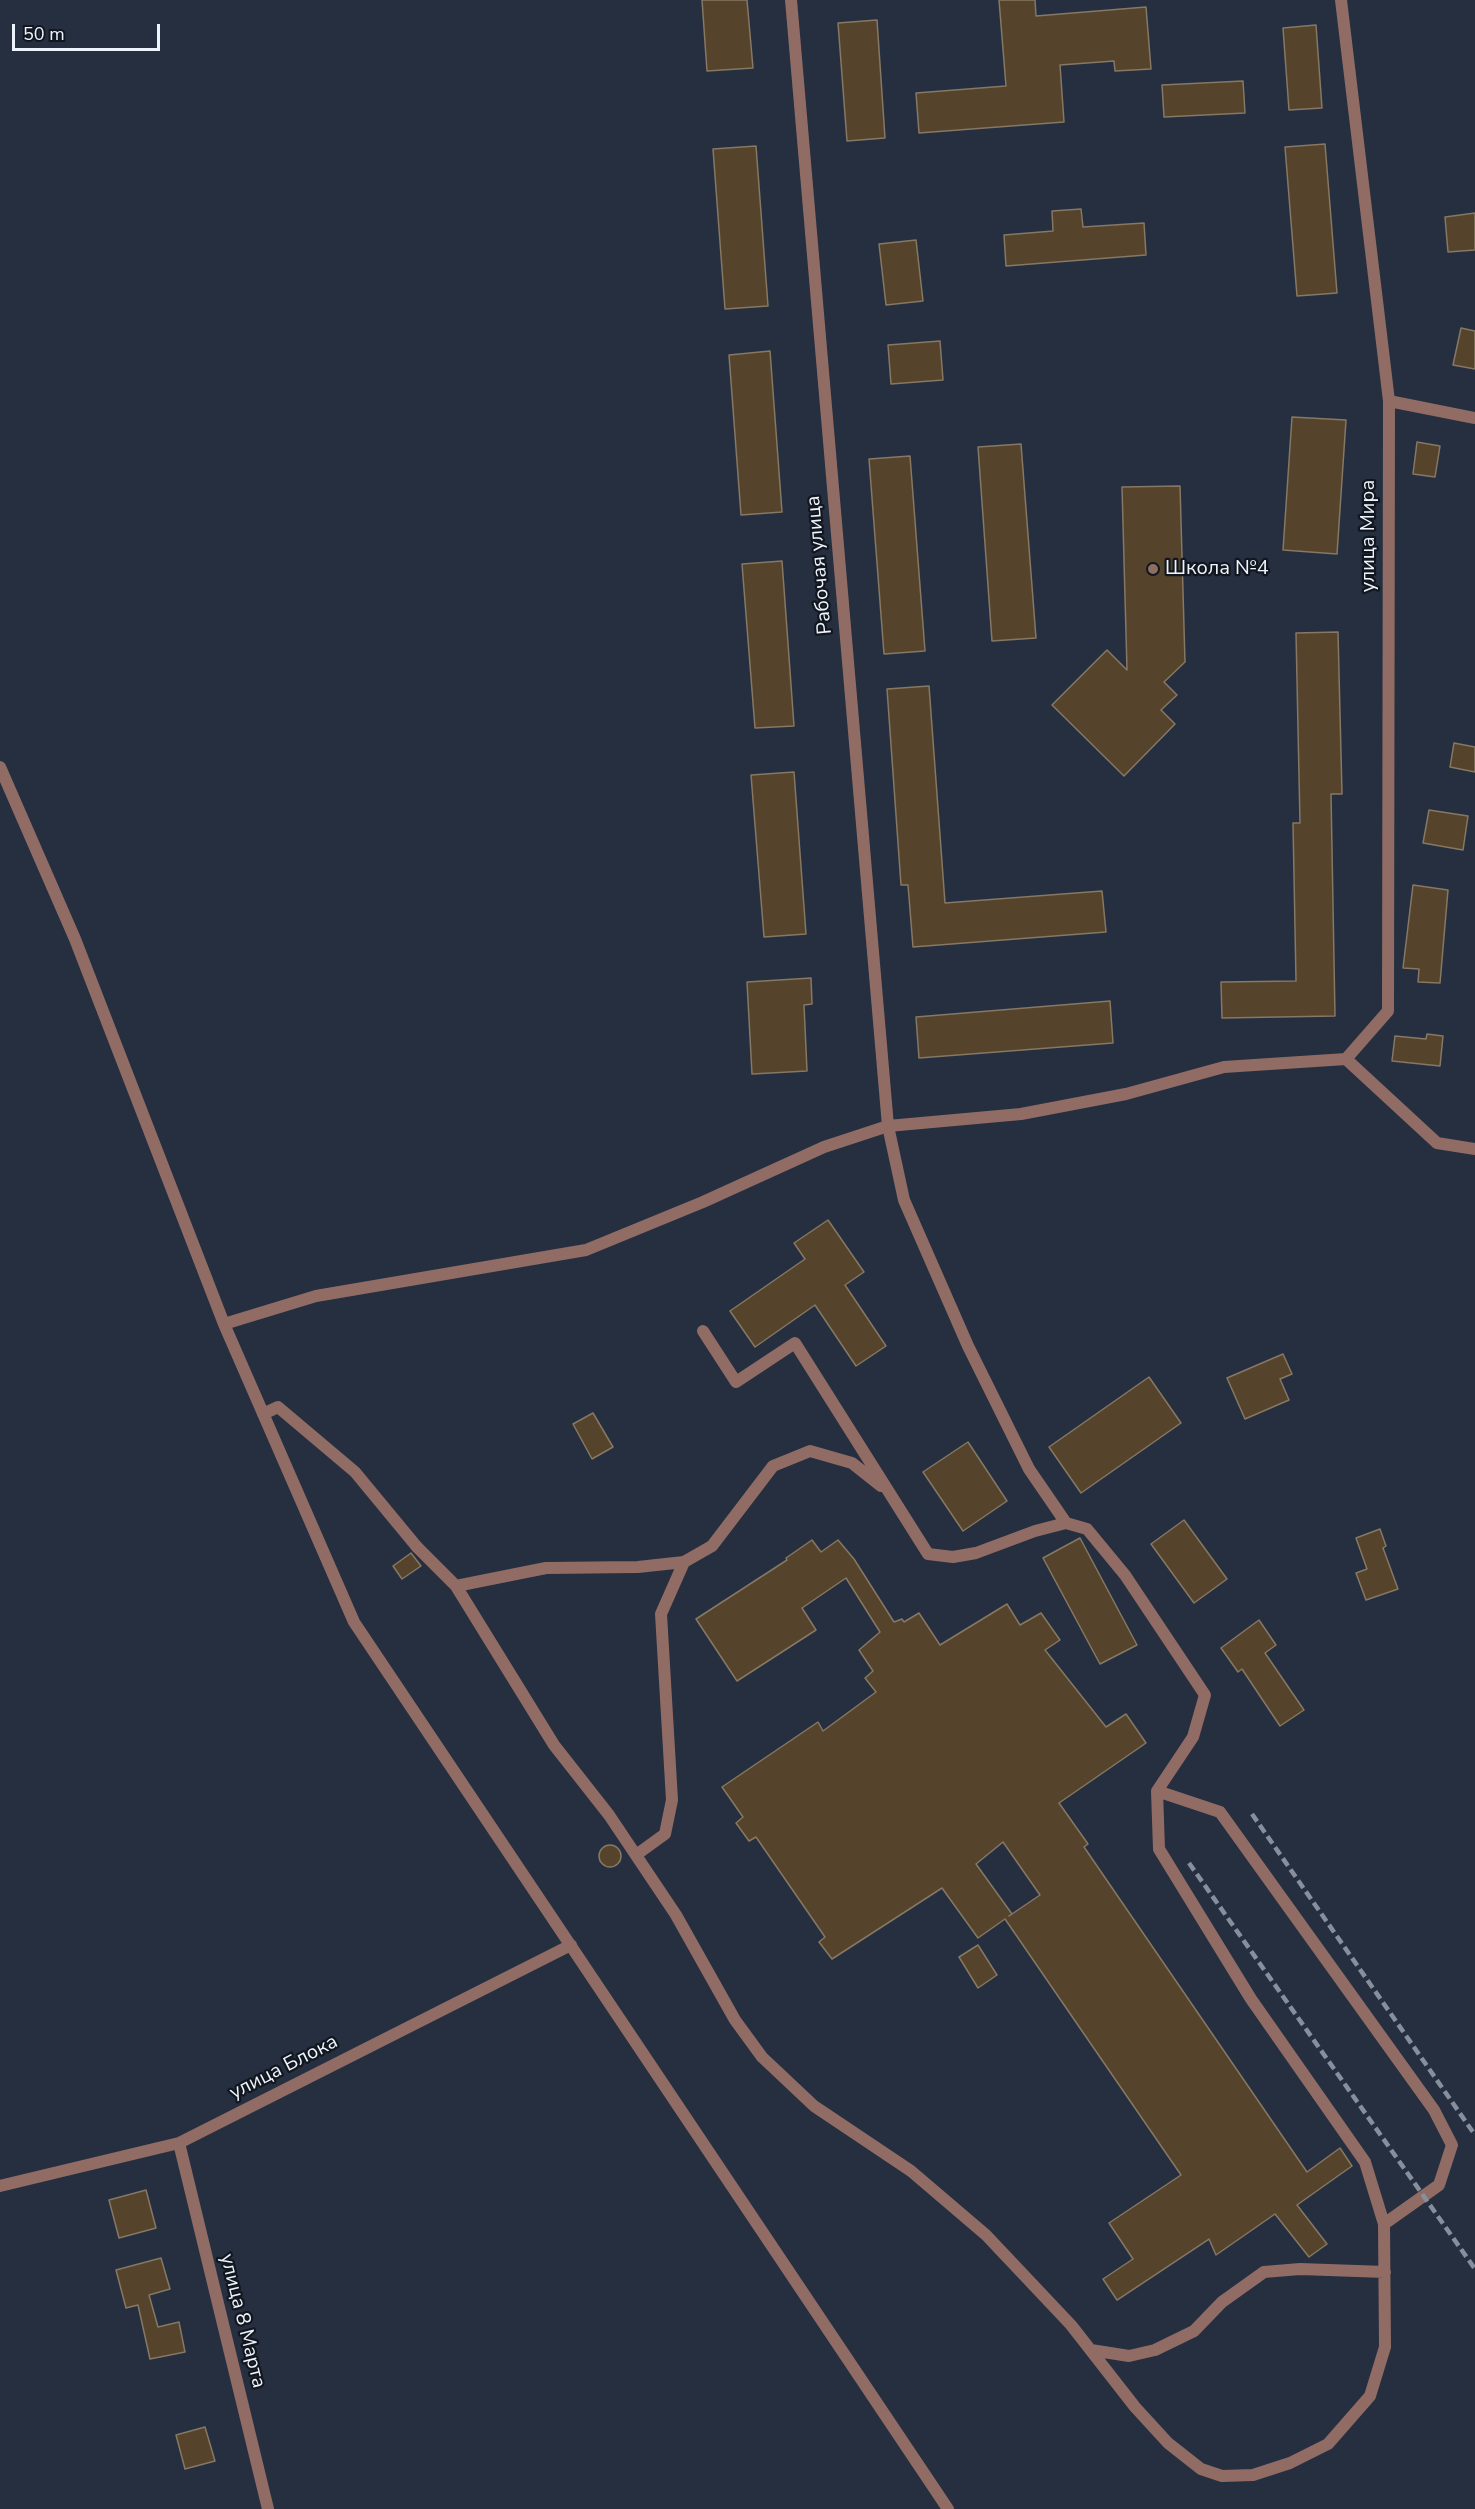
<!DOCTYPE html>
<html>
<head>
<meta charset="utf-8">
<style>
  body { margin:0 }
  #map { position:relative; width:1475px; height:2509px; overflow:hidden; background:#252f40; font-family:"Nunito Sans",sans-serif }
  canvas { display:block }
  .scale { position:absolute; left:12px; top:24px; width:148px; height:27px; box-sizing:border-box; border:3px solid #eef4fd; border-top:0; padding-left:8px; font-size:18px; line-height:21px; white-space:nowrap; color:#eef4fd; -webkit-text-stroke:4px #12171f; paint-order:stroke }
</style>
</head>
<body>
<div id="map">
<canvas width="1475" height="2509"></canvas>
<div class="scale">50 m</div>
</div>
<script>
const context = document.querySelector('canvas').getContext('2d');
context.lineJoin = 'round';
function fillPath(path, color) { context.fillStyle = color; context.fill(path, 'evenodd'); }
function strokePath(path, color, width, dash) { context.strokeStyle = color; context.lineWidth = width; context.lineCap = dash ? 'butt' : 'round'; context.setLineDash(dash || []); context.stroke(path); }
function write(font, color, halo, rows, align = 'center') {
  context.font = font + ' "Nunito Sans",sans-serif'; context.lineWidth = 4.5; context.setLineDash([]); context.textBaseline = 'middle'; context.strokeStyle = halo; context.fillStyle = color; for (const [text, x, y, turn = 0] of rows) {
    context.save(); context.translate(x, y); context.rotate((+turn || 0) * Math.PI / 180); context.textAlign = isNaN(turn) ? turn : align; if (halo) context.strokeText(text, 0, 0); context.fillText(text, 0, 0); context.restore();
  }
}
const building = new Path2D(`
  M702 0H747L753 68 707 71Z
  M999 0H1035L1036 16 1146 7 1151 69 1115 71 1114 61 1060 65 1064 122 919 133 916 93 1006 86Z
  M877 20 885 138 847 141 838 23Z
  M1316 25 1322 108 1289 110 1283 28Z
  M1243 81 1245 113 1164 117 1162 85Z
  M1325 144 1337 293 1297 296 1285 147Z
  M756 146 768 306 725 309 713 149Z
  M1081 209 1083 227 1144 223 1146 255 1006 266 1004 235 1053 231 1052 211Z
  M1475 213V250L1448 252 1445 217Z
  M916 240 923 301 886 305 879 244Z
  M1461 328 1475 331V369L1453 365Z
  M940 341 943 380 891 384 888 345Z
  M770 351 782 512 741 515 729 355Z
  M1292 417 1346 420 1337 554 1283 550Z
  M1417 442 1440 446 1435 477 1413 474Z
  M1021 444 1036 638 992 641 978 447Z
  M910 456 925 651 884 654 869 459Z
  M1180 486 1185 662 1164 682 1177 695 1161 710 1175 724 1124 776 1052 705 1107 650 1127 670 1122 487Z
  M782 561 794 726 755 728 742 564Z
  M1338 632 1342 794H1331L1335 1016 1222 1018 1221 982 1296 981 1293 823H1300L1296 633Z
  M929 686 945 903 1102 891 1106 932 913 947 908 885H901L887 689Z
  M1454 743 1475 747V772L1450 767Z
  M794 772 806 934 764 937 751 775Z
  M1429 810 1468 816 1463 850 1423 843Z
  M1413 885 1448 890 1440 983 1418 982 1419 969 1403 968Z
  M811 978 812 1004 804 1005 807 1071 752 1074 747 982Z
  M1110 1001 1113 1043 919 1058 916 1017Z
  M1427 1034 1443 1036 1440 1066 1392 1061 1395 1036 1426 1039Z
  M828 1220 864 1272 845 1285 886 1346 856 1366 815 1305 755 1347 730 1311 805 1259 794 1243Z
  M1283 1354 1292 1374 1280 1379 1289 1400 1245 1419 1227 1378Z
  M1149 1377 1181 1423 1081 1493 1049 1447Z
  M593 1413 613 1447 592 1459 573 1424Z
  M968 1442 1007 1501 963 1531 923 1472Z
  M1184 1520 1227 1579 1194 1603 1151 1544Z
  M1380 1529 1386 1546 1383 1548 1398 1589 1366 1600 1356 1573 1367 1569 1356 1538Z
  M1080 1538 1137 1645 1100 1664 1043 1558Z
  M812 1540 821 1552 838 1540 854 1559 894 1622 902 1619 904 1622 919 1613 940 1645 1007 1604 1020 1625 1041 1613 1060 1640 1045 1650 1106 1727 1126 1714 1146 1743 1059 1803 1088 1844 1084 1847 1307 2172 1340 2148 1352 2166 1297 2205 1327 2244 1309 2257 1275 2214 1216 2255 1209 2239 1117 2300 1103 2279 1133 2259 1109 2223 1181 2175 1005 1919 978 1938 942 1888 832 1959 819 1942 825 1937 756 1837 749 1841 736 1823 743 1817 722 1787 818 1722 823 1731 876 1692 865 1678 873 1671 859 1650 880 1632 846 1578 802 1608 816 1630 737 1681 696 1619 787 1560 786 1558ZM1003 1842 1040 1895 1009 1916 1012 1914 976 1864Z
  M411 1553 421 1566 402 1579 393 1566Z
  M1259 1620 1276 1645 1265 1653 1304 1710 1280 1726 1242 1669 1238 1672 1221 1648Z
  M599 1856a11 11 0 1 1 22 0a11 11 0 1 1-22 0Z
  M978 1945 997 1975 978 1988 959 1957Z
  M146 2190 156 2228 119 2238 109 2200Z
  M161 2258 170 2289 149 2295 158 2327 179 2322 185 2352 150 2359 138 2305 126 2308 116 2270Z
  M205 2427 215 2461 185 2469 176 2435Z`);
fillPath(building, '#55442b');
strokePath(building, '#867864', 1.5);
strokePath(new Path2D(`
  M888 1126 904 1200 968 1346 1029 1469 1066 1523
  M417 1547 456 1586 554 1745 609 1815 676 1915 735 2020 762 2057 814 2106 911 2171 986 2235 1071 2325 1135 2407 1168 2443 1201 2469 1222 2476 1253 2475 1290 2463 1328 2444 1370 2396 1385 2347 1384 2224 1365 2162 1251 1999 1159 1849 1157 1791 1193 1737 1205 1695 1125 1575 1087 1529 1066 1523 1035 1531 976 1553 953 1557 928 1554 795 1343 736 1382 703 1331
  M456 1586 546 1568 638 1567 684 1562 712 1546 773 1466 810 1451 852 1463 881 1486
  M1157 1791 1220 1812 1434 2110 1452 2145 1439 2185 1384 2224
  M636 1855 665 1834 672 1800 661 1614 684 1562
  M1091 2350 1129 2356 1155 2350 1194 2331 1222 2302 1264 2272 1300 2269 1385 2272`), '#906c65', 12);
strokePath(new Path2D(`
  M791 0 888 1126
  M1341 0 1389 401 1388 1011 1346 1059
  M1389 401 1475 418
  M0 767 75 939 224 1324 354 1622 948 2509
  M224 1324 316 1296 586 1250 703 1202 824 1147 888 1126 1021 1114 1126 1094 1224 1067 1346 1059 1437 1143 1475 1149
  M263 1414 278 1407 355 1472 417 1547
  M179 2143 268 2509
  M0 2186 179 2143 571 1945`), '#906c65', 12);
strokePath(new Path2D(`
  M1252 1814 1475 2135
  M1189 1863 1475 2269`), '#878f9c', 4.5, [9, 4.5]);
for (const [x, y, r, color] of [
  [1153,569,6,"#8d6e63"]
]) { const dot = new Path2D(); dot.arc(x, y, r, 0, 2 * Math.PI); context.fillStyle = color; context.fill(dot); strokePath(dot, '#12171f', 2); }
write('20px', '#eef4fd', '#12171f', [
  ["улица Мира",1369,536,-90],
  ["Рабочая улица",820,565,-95],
  ["улица Блока",284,2068,-27],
  ["улица 8 Марта",242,2321,76]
]);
write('20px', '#eef4fd', '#12171f', [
  ["Школа №4",1165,569]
], 'left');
</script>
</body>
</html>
